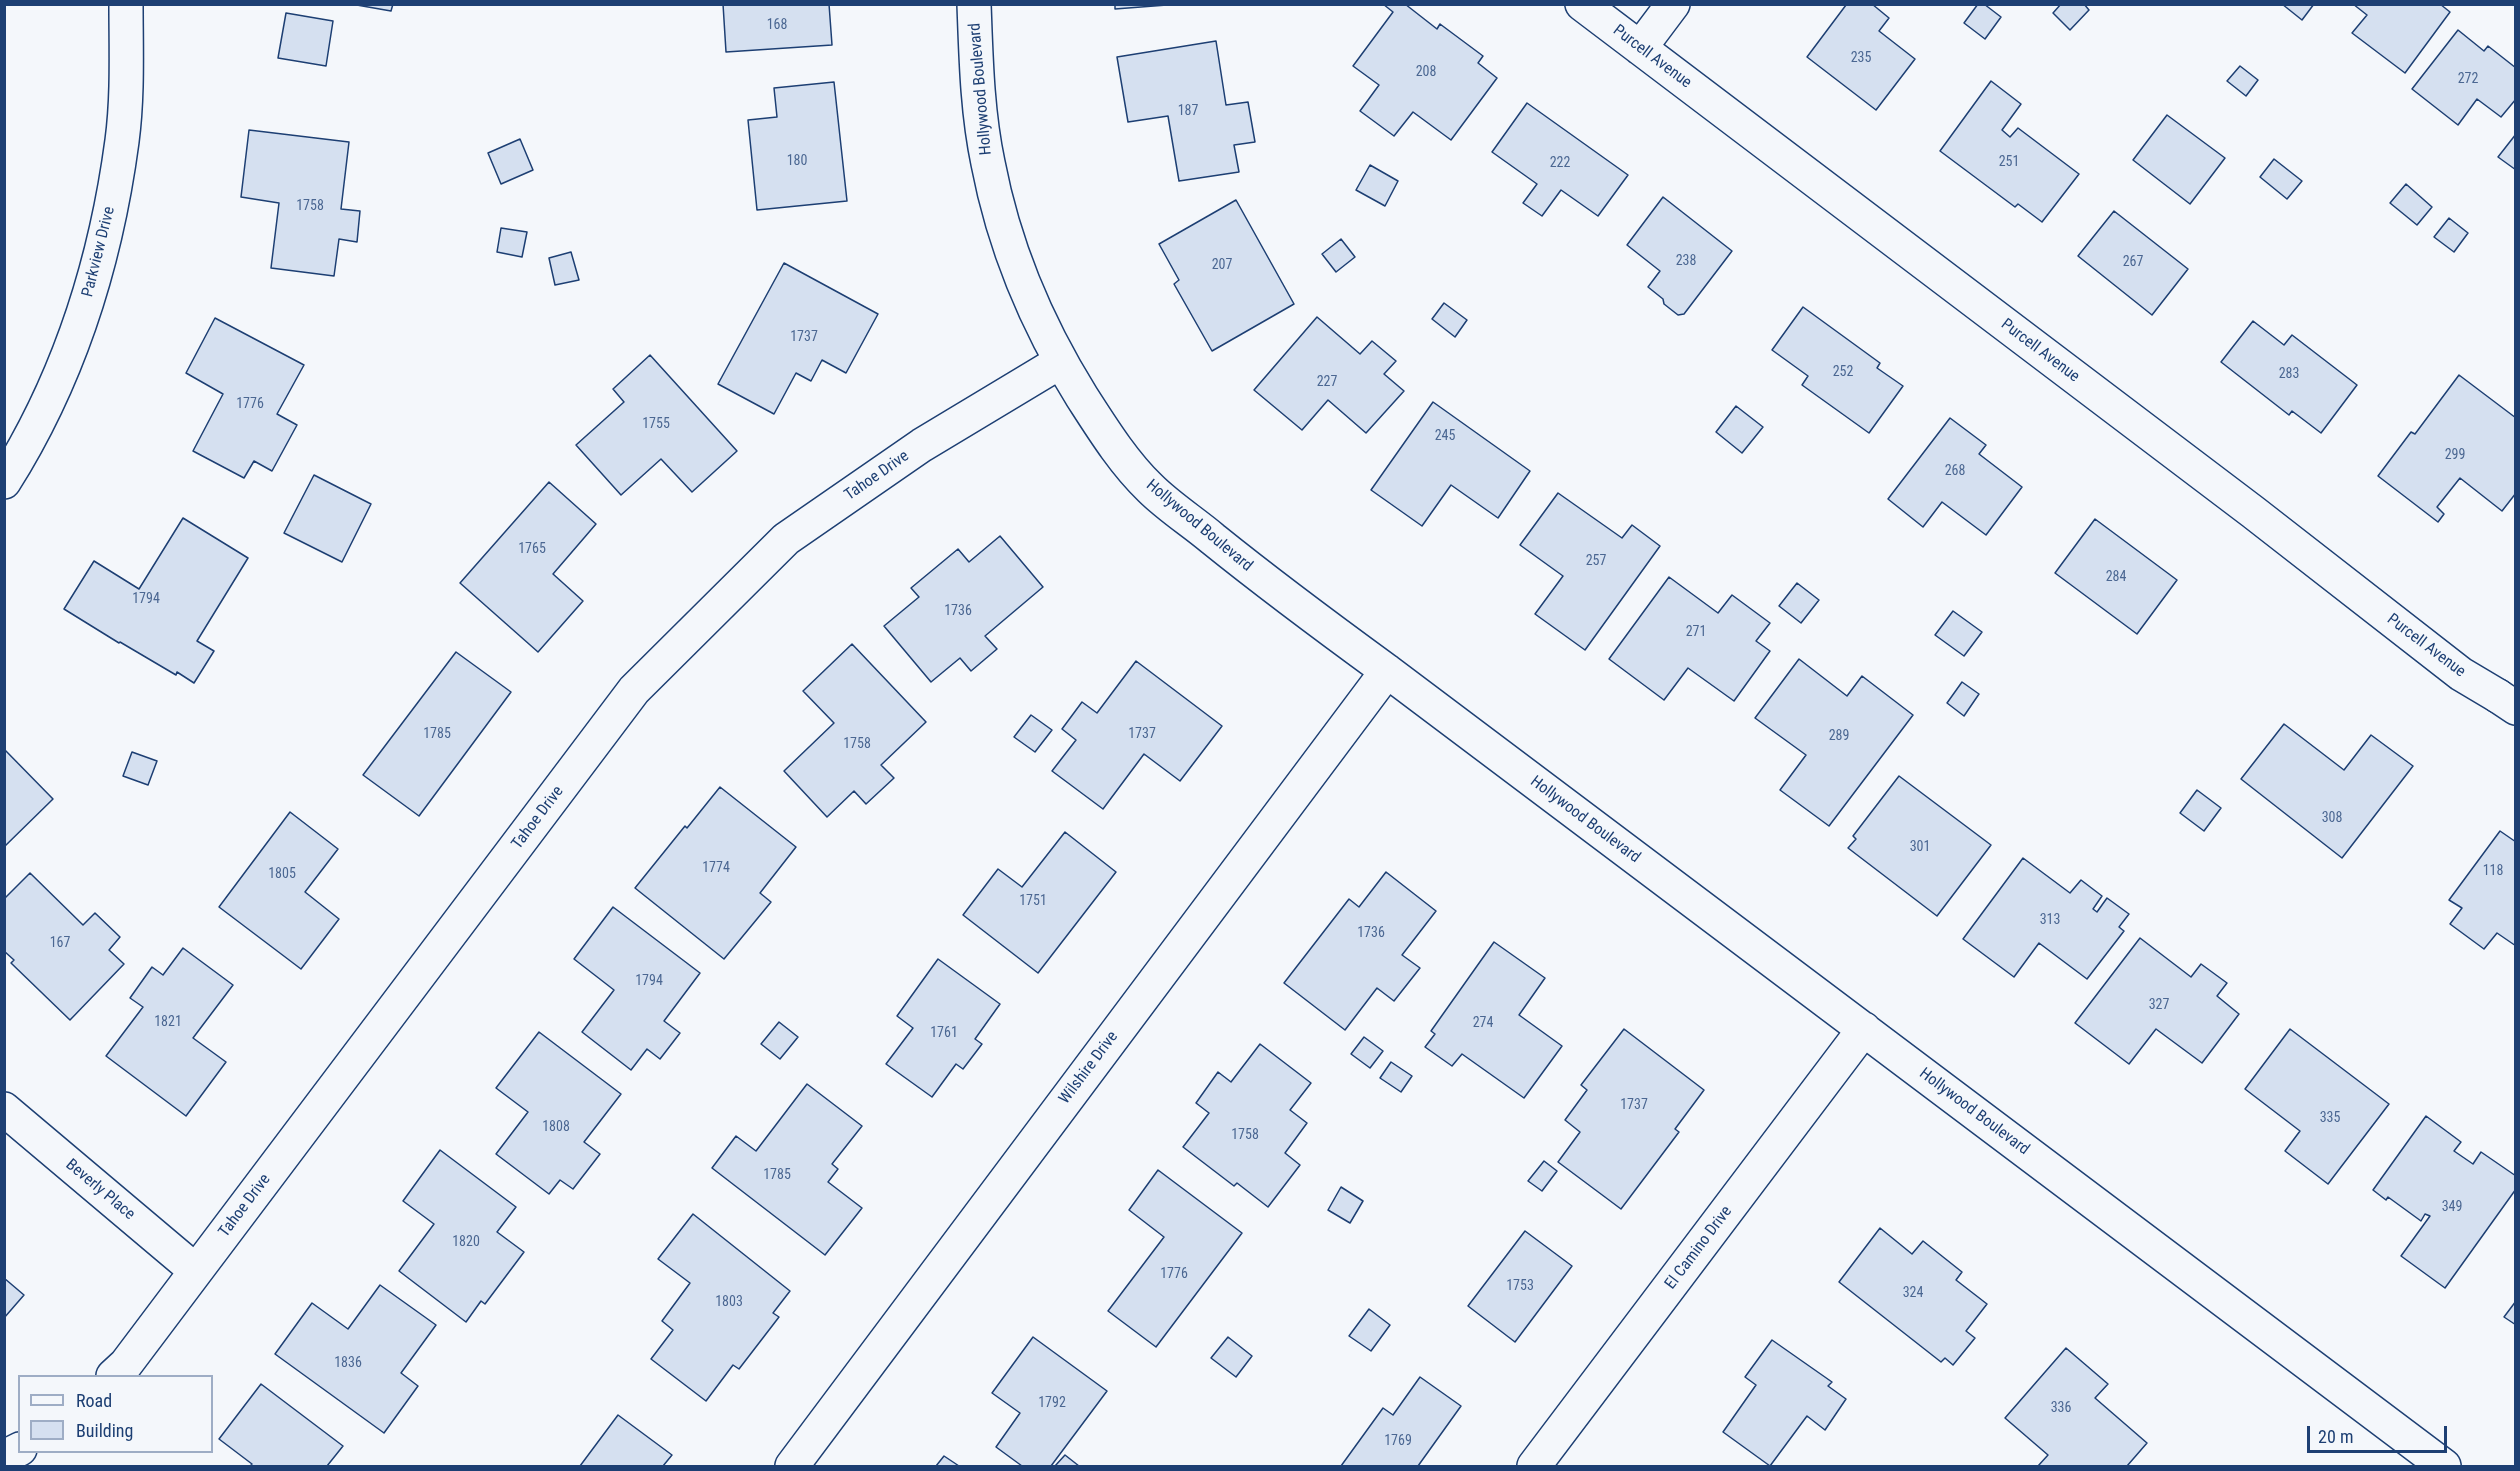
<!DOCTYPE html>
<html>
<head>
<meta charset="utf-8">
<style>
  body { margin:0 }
  #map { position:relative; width:2520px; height:1471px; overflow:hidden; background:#f4f7fb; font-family:"Roboto Condensed",sans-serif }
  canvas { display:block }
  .frame { position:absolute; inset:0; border:6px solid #1d3f73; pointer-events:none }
  .legend { position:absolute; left:18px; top:1375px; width:195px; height:78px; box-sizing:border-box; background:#f4f7fb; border:2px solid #9eadc5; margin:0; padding:8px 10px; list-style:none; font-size:18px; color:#1d3f73 }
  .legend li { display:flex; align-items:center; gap:12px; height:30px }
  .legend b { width:30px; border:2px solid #9eadc5 }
  .scale { position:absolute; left:2307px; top:1426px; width:140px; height:27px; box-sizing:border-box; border:3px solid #1d3f73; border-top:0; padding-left:8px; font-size:18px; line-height:21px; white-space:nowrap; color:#1d3f73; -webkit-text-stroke:4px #f4f7fb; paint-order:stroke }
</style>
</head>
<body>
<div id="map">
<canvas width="2520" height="1471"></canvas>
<div class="frame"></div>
<ul class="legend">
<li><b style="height:8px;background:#f4f7fb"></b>Road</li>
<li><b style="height:16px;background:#d5e0f0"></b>Building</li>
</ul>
<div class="scale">20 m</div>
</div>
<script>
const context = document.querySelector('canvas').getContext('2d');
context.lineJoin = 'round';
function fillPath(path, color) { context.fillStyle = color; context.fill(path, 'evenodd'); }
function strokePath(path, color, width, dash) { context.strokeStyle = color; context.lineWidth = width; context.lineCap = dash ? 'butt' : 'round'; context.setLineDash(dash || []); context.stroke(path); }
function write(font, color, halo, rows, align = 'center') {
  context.font = font + ' "Roboto Condensed",sans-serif'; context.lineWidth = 4.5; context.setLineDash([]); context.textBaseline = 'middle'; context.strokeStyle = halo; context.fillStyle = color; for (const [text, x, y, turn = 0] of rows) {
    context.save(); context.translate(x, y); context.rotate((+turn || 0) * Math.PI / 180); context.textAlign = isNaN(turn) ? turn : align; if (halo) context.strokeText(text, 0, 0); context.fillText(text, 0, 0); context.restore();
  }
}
const building = new Path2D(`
  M351 4H393L391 11Z
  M723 4H829L832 45 726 52Z
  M1115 4H1180L1115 9Z
  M1383 4H1405L1437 29 1440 24 1483 56 1478 63 1497 78 1451 140 1413 112 1394 136 1360 111 1379 85 1353 66 1393 12Z
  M1849 4H1872L1889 18 1879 31 1915 59 1876 110 1807 57 1846 5Z
  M1978 4H1984L2001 17 1985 39 1964 23Z
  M2061 4H2084L2089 10 2070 30 2053 13Z
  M2282 4H2314L2302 20Z
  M2353 4H2440L2450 12 2405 73 2352 33 2367 15Z
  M286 13 333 21 326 66 278 58Z
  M2458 30 2484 51 2488 46 2516 68V99L2501 117 2477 99 2458 125 2412 89Z
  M1216 41 1226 105 1248 102 1255 142 1234 145 1239 172 1179 181 1168 116 1128 122 1117 57Z
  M2240 66 2258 80 2246 96 2227 81Z
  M1991 81 2021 104 2002 130 2010 137 2018 128 2079 174 2042 222 2018 204 2015 207 1940 151Z
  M834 82 847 201 757 210 748 120 777 117 774 88Z
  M1527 103 1628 175 1598 216 1561 190 1542 216 1523 203 1537 184 1492 152Z
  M2167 115 2225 158 2190 204 2133 160Z
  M249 130 349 142 341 209 360 211 357 242 339 239 334 276 271 268 279 203 241 197Z
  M2516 134V170L2498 157Z
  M520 139 533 170 501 184 488 153Z
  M2274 159 2302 181 2287 199 2260 177Z
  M1370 165 1398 181 1385 206 1356 190Z
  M2406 184 2432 207 2417 225 2390 203Z
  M1663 197 1732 251 1684 314 1678 315 1664 304 1663 299 1648 287 1660 271 1627 245Z
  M1236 200 1294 304 1212 351 1174 284 1179 280 1159 244Z
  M2114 211 2188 269 2152 315 2078 256Z
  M2449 218 2468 233 2454 252 2434 237Z
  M501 228 527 232 522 257 497 252Z
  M1341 239 1355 257 1336 272 1322 254Z
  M571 252 579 280 555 285 549 258Z
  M784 263 878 314 846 373 822 360 811 381 796 373 774 414 718 384Z
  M1444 303 1467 320 1455 337 1432 319Z
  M1803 307 1880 363 1877 368 1903 386 1869 433 1802 385 1808 376 1772 350Z
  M1317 317 1360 354 1372 341 1396 361 1384 374 1404 391 1366 433 1328 400 1302 430 1254 390Z
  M215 318 304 365 277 414 297 425 272 471 254 461 244 478 193 451 223 394 186 373Z
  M2253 321 2284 345 2292 335 2357 385 2321 433 2292 411 2289 415 2221 362Z
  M650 355 737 451 692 492 661 459 621 495 576 445 624 402 613 389Z
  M2459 375 2516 418V493L2502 511 2460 478 2437 507 2444 514 2438 522 2378 476 2411 432 2415 434Z
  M1433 402 1530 471 1498 518 1451 485 1422 526 1371 490Z
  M1736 406 1763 427 1742 453 1716 432Z
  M1950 418 1986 445 1979 454 2022 487 1986 535 1942 502 1923 527 1888 499Z
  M314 475 371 504 342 562 284 533Z
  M549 482 596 524 553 574 583 601 538 652 460 583Z
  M1558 493 1622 538 1632 525 1660 546 1585 650 1535 614 1563 576 1520 545Z
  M183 518 248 558 197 641 214 651 194 683 177 672 176 675 120 642 119 643 64 609 94 561 139 589Z
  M2095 519 2177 580 2137 634 2055 573Z
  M1000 536 1043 587 985 636 997 649 971 671 960 658 931 682 884 626 919 597 911 588 958 549 969 562Z
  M1669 577 1718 613 1732 595 1770 623 1756 641 1770 651 1734 701 1688 668 1664 700 1609 659Z
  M1797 583 1819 600 1801 623 1779 606Z
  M1953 611 1982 632 1964 656 1935 635Z
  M852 644 926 722 881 765 894 778 866 804 854 791 827 817 784 771 834 723 803 691Z
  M456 652 511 692 419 816 363 775Z
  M1799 659 1847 696 1862 676 1913 715 1829 826 1780 790 1806 755 1755 718Z
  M1136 661 1222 726 1180 781 1144 754 1103 809 1052 771 1076 740 1062 729 1082 702 1097 713Z
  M1962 682 1979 694 1964 716 1947 703Z
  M1031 715 1052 730 1035 752 1014 737Z
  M2284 724 2344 770 2371 735 2413 766 2342 858 2241 779Z
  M4 749 53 799 4 847Z
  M132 752 157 761 148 785 123 776Z
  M1899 776 1991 845 1937 916 1848 848 1856 839 1853 836Z
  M720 787 796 847 760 893 771 902 724 959 635 888 685 826 687 828Z
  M2197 790 2221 808 2204 831 2180 813Z
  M290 812 338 849 305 892 339 919 301 969 219 907Z
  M2500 831 2516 842V946L2497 933 2484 949 2450 924 2462 908 2449 900Z
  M1065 832 1116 872 1038 973 963 915 998 869 1022 887Z
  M2023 858 2070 893 2081 880 2102 896 2093 909 2097 912 2107 898 2129 914 2119 927 2124 931 2087 979 2039 943 2014 977 1963 939Z
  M1386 872 1436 911 1402 955 1420 968 1394 1001 1377 988 1345 1030 1284 983 1349 899 1359 907Z
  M30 873 83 925 95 913 120 937 109 950 124 964 70 1020 11 963 14 960 4 951V899Z
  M613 907 700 973 664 1021 680 1033 660 1059 647 1049 631 1070 582 1032 614 990 574 959Z
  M2140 938 2191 977 2201 964 2227 983 2217 996 2239 1014 2202 1063 2156 1029 2129 1064 2075 1023Z
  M1494 942 1545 978 1519 1015 1562 1046 1524 1098 1462 1054 1452 1066 1425 1047 1435 1034 1431 1031Z
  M183 948 233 985 193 1038 226 1062 186 1116 106 1056 143 1007 130 998 152 967 163 975Z
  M938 959 1000 1004 975 1039 982 1044 963 1069 956 1064 932 1097 886 1064 913 1028 897 1016Z
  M779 1022 798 1037 780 1059 761 1044Z
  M1624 1029 1704 1090 1675 1129 1679 1132 1621 1209 1558 1162 1580 1132 1565 1120 1587 1090 1581 1085Z
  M2290 1029 2389 1104 2328 1184 2285 1151 2300 1131 2245 1089Z
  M539 1032 621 1094 584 1142 600 1154 573 1189 560 1180 549 1194 496 1154 528 1112 496 1088Z
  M1364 1037 1383 1051 1370 1068 1351 1054Z
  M1260 1044 1311 1083 1290 1110 1307 1123 1285 1153 1300 1165 1268 1207 1237 1183 1234 1186 1183 1147 1209 1113 1196 1103 1218 1072 1231 1082Z
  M1391 1062 1412 1076 1401 1092 1380 1078Z
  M807 1084 862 1126 832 1164 838 1169 828 1182 862 1208 825 1255 712 1168 736 1136 756 1151Z
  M2426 1116 2461 1142 2454 1151 2473 1164 2481 1152 2516 1176V1189L2445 1288 2401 1256 2430 1216 2425 1214 2421 1221 2388 1197 2386 1200 2373 1190Z
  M440 1150 516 1207 497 1232 524 1252 485 1304 481 1301 466 1322 399 1271 434 1224 403 1201Z
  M1544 1161 1557 1171 1542 1191 1528 1181Z
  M1158 1170 1242 1233 1156 1347 1108 1311 1164 1237 1129 1210Z
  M1341 1187 1363 1201 1350 1223 1328 1210Z
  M693 1214 790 1291 773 1313 779 1317 739 1369 733 1365 706 1401 651 1359 673 1330 662 1321 690 1283 658 1259Z
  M1880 1228 1912 1254 1923 1241 1962 1272 1956 1280 1987 1304 1966 1331 1975 1338 1953 1365 1945 1358 1941 1362 1839 1282Z
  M1525 1231 1572 1266 1515 1342 1468 1306Z
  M4 1278 24 1295 4 1318Z
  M380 1285 436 1325 401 1373 418 1386 384 1433 275 1354 312 1303 348 1329Z
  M2516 1301V1325L2504 1317Z
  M1369 1309 1390 1325 1371 1351 1349 1336Z
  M1033 1337 1107 1391 1051 1466H1022L996 1447 1020 1413 992 1393Z
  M1228 1337 1252 1356 1236 1377 1211 1358Z
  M1772 1340 1832 1382 1828 1386 1846 1399 1825 1430 1807 1416 1770 1466 1723 1432 1756 1385 1745 1377Z
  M2066 1348 2108 1384 2095 1398 2147 1443 2127 1466H2038L2048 1455 2005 1418Z
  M1420 1377 1461 1406 1418 1466H1341L1383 1408 1393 1415Z
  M261 1384 343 1446 327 1466H250L252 1464 219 1439Z
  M618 1415 672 1455 663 1466H580Z
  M1065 1455 1079 1466H1055Z
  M944 1456 959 1466H936Z`);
fillPath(building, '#d5e0f0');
strokePath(building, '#1d3f73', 1.5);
const minor = new Path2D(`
  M974 4C976 57 977 111 988 163 1004 247 1037 325 1082 397 1102 428 1123 462 1150 488 1169 507 1193 522 1213 539 1270 585 1328 628 1387 671L2444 1466
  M1582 4 2253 512 2461 674 2498 696
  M1640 48 1673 4
  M4 482C69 379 106 261 122 141 128 96 126 50 126 4
  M4 1109 196 1271
  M113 1376 126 1364 196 1271 634 690 786 539 922 445 1060 362
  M4 1457 20 1449
  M792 1466 1387 671
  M1534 1466 1864 1029`);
const tertiary = new Path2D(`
  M2498 696 2516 708`);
strokePath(minor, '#1d3f73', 36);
strokePath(tertiary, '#1d3f73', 36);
strokePath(minor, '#f4f7fb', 33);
strokePath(tertiary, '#f4f7fb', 33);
write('14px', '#4b6792', null, [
  ["168",777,25],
  ["235",1861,58],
  ["208",1426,72],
  ["272",2468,79],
  ["187",1188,111],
  ["180",797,161],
  ["251",2009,162],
  ["222",1560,163],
  ["1758",310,206],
  ["238",1686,261],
  ["267",2133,262],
  ["207",1222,265],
  ["1737",804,337],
  ["252",1843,372],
  ["283",2289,374],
  ["227",1327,382],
  ["1776",250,404],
  ["1755",656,424],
  ["245",1445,436],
  ["299",2455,455],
  ["268",1955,471],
  ["1765",532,549],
  ["257",1596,561],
  ["284",2116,577],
  ["1794",146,599],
  ["1736",958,611],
  ["271",1696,632],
  ["1785",437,734],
  ["1737",1142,734],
  ["289",1839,736],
  ["1758",857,744],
  ["308",2332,818],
  ["301",1920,847],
  ["1774",716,868],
  ["118",2493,871],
  ["1805",282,874],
  ["1751",1033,901],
  ["313",2050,920],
  ["1736",1371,933],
  ["167",60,943],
  ["1794",649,981],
  ["327",2159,1005],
  ["1821",168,1022],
  ["274",1483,1023],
  ["1761",944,1033],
  ["1737",1634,1105],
  ["335",2330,1118],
  ["1808",556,1127],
  ["1758",1245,1135],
  ["1785",777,1175],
  ["349",2452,1207],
  ["1820",466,1242],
  ["1776",1174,1274],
  ["1753",1520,1286],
  ["324",1913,1293],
  ["1803",729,1302],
  ["1836",348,1363],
  ["1792",1052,1403],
  ["336",2061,1408],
  ["1769",1398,1441]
]);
write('16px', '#1d3f73', '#f4f7fb', [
  ["Purcell Avenue",1652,57,37],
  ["Hollywood Boulevard",981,89,-95],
  ["Parkview Drive",99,252,-76],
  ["Purcell Avenue",2040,351,37],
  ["Tahoe Drive",877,476,-35],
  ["Hollywood Boulevard",1199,526,40],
  ["Purcell Avenue",2426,646,37],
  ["Tahoe Drive",538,818,-53],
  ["Hollywood Boulevard",1585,820,37],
  ["Wilshire Drive",1089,1068,-53],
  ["Hollywood Boulevard",1974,1112,37],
  ["Beverly Place",100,1190,40],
  ["Tahoe Drive",245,1206,-53],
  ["El Camino Drive",1699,1248,-53]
]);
</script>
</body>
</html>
